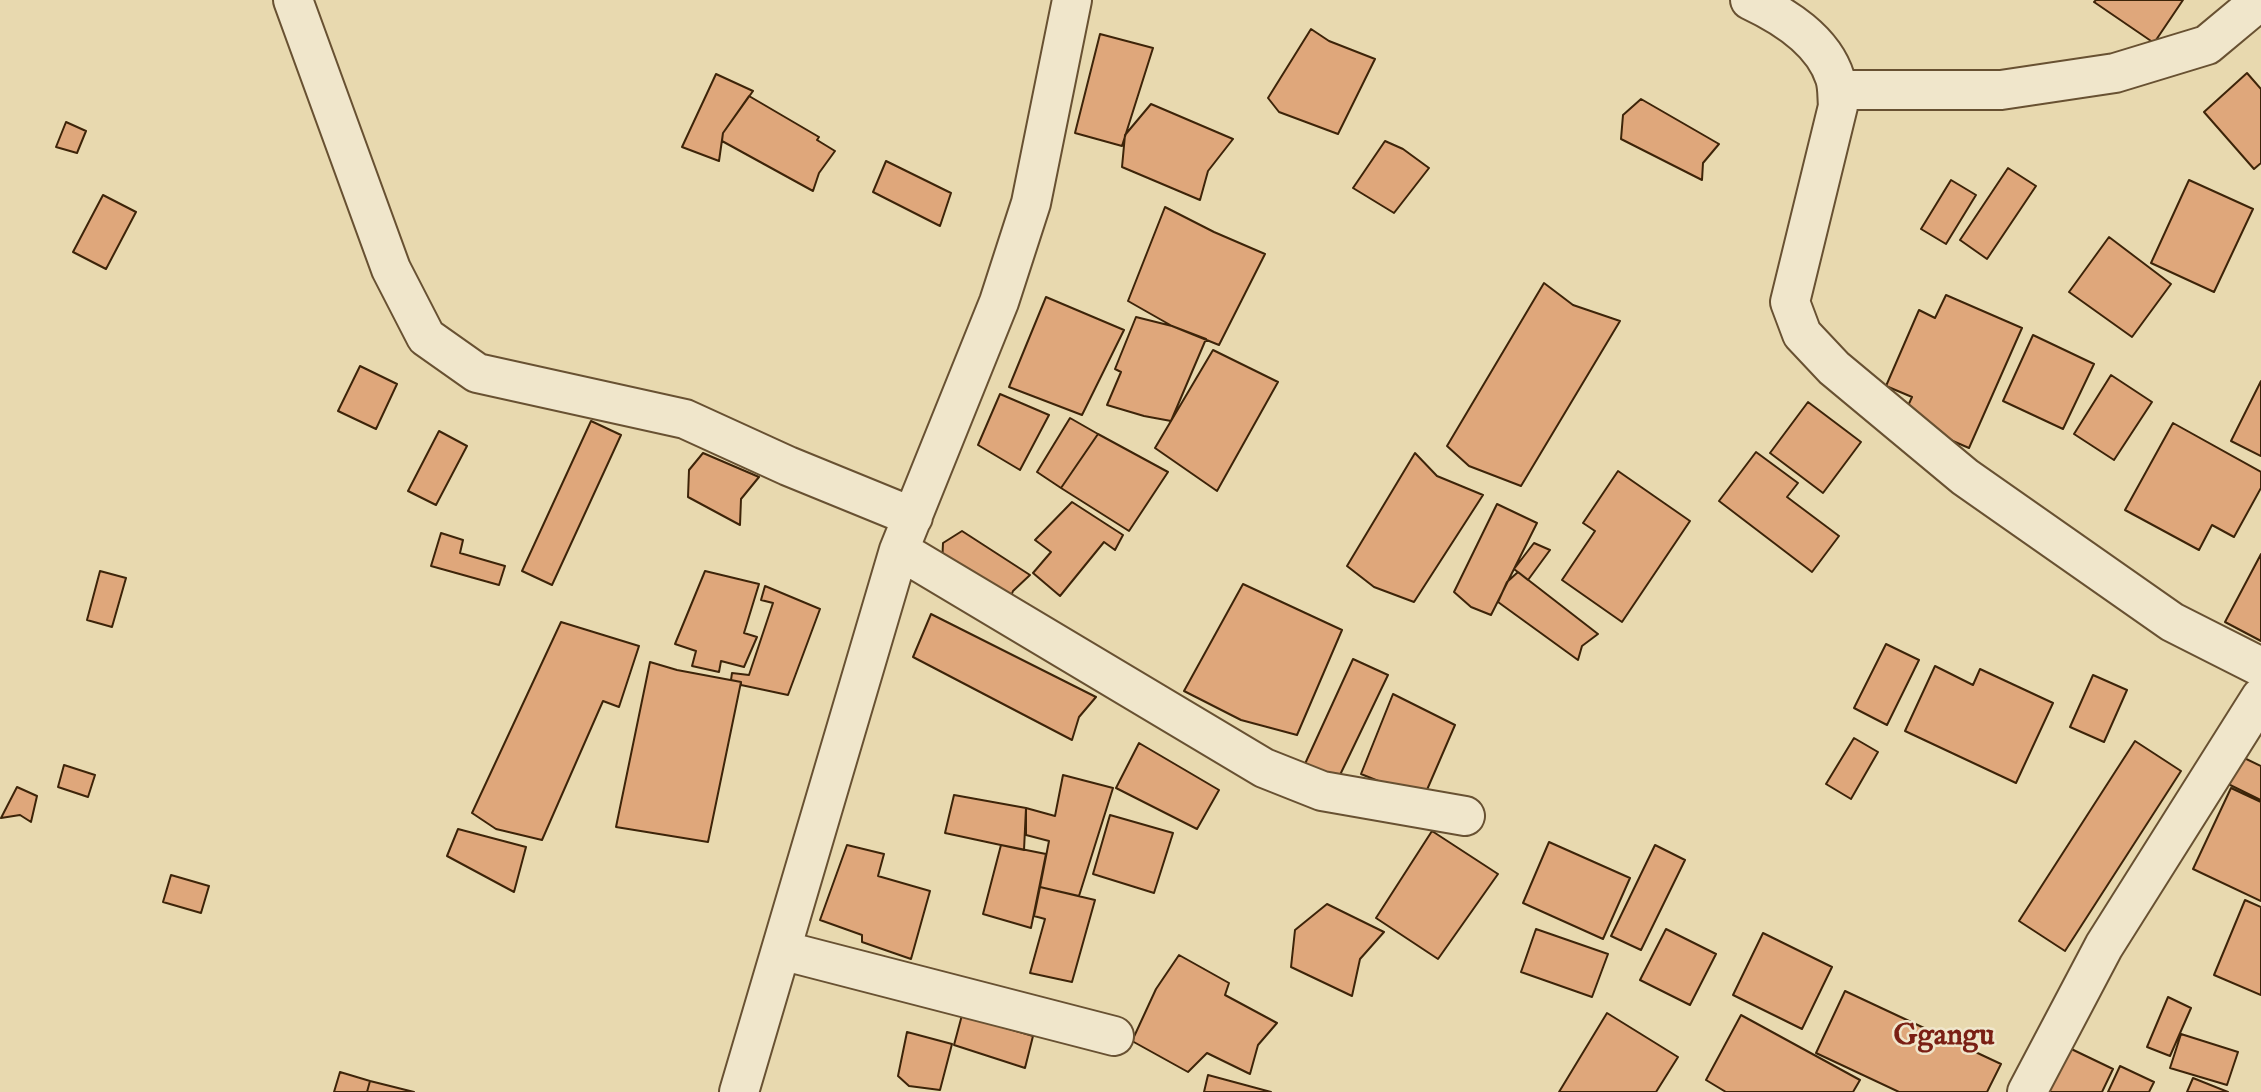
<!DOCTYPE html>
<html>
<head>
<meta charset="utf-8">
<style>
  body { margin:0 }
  canvas { display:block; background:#e8d9af }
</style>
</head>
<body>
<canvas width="2261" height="1092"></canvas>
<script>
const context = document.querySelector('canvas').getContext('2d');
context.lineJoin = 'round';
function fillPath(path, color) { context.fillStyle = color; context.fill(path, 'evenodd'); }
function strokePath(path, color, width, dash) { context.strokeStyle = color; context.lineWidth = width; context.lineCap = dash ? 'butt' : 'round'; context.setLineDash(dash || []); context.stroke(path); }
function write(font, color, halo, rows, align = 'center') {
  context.font = font + ' "IM FELL English",serif'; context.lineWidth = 5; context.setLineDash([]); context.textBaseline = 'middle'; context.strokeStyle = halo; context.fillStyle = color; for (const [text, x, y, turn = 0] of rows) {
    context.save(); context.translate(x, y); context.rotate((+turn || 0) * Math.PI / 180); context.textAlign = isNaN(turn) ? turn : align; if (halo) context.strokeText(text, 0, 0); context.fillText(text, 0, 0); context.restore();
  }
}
const building = new Path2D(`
  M2096 0H2183L2154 43 2094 2Z
  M1311 29 1329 41 1375 59 1338 134 1279 112 1268 98Z
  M1100 34 1153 48 1122 146 1075 133Z
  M2247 73 2261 89V163L2254 169 2204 112Z
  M716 74 753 91 723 133 719 161 682 147Z
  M749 96 819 137 817 140 835 151 819 173 813 191 722 141 723 133Z
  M1641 99 1719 144 1703 163 1702 180 1621 139 1623 115Z
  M1151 104 1233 139 1208 171 1200 200 1122 167 1125 135Z
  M66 122 86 131 77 153 56 147Z
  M1385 141 1403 149 1429 168 1394 213 1353 188Z
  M886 161 951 193 940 226 873 192Z
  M2008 168 2036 186 1987 259 1960 240Z
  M1951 180 1976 195 1946 244 1921 229Z
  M2189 180 2253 209 2214 292 2151 263Z
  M103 195 136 212 106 269 73 252Z
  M1165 207 1214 232 1265 254 1219 345 1172 326 1128 301Z
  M2109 237 2171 284 2132 337 2069 292Z
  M1544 283 1573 305 1620 321 1521 486 1469 466 1447 446Z
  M1946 295 2022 328 1969 448 1902 419 1912 397 1886 386 1919 310 1935 318Z
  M1046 297 1124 330 1082 415 1009 387Z
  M1136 317 1172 326 1206 339 1171 421 1144 416 1107 405 1121 372 1115 369Z
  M2033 335 2094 364 2063 429 2003 401Z
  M1213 350 1278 382 1217 491 1155 448Z
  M360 366 397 384 376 429 338 411Z
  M2111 375 2152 402 2114 460 2074 434Z
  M2261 381V456L2231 441Z
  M1000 394 1049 415 1020 470 978 445Z
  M1808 402 1861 442 1823 493 1770 453Z
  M1070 418 1098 434 1061 488 1037 472Z
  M591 421 621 435 552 585 522 571Z
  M2173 423 2261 472V488L2234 537 2212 525 2199 550 2125 510Z
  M439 431 467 446 436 505 408 491Z
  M1098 434 1168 472 1129 531 1061 488Z
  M1756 452 1798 483 1787 497 1839 536 1812 572 1719 501Z
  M703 453 759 477 741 499 740 525 688 497 689 470Z
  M1415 453 1437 476 1483 495 1414 602 1374 587 1347 566Z
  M1618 471 1690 521 1622 622 1562 580 1595 531 1583 523Z
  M1072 502 1123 535 1115 550 1104 542 1060 596 1033 573 1051 552 1035 540Z
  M1497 504 1537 523 1491 615 1471 607 1454 592Z
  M962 531 1030 575 1013 591 1007 607 942 566 943 543Z
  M441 533 463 540 460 553 505 566 499 585 431 566Z
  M1534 543 1550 550 1528 580 1514 569Z
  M2261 554V641L2225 622Z
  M100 571 126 578 112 627 87 620Z
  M705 571 759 584 744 633 757 637 744 667 721 661 719 672 692 666 696 651 675 644Z
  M1518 572 1598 634 1582 646 1578 660 1498 602 1507 582Z
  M1243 584 1342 630 1297 735 1241 720 1184 691Z
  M765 586 820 609 788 695 741 685V682L731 680 732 673 749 675 773 603 761 600Z
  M931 614 1096 697 1079 717 1072 740 913 657Z
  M561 622 639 646 619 707 603 701 542 840 496 829 472 813Z
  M1886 644 1919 660 1887 725 1854 708Z
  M1353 659 1388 675 1339 777 1304 766Z
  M650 662 677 670 741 682 708 842 616 827Z
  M1935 666 1973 685 1980 669 2053 703 2016 783 1905 731Z
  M2093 675 2127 690 2104 742 2070 727Z
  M1393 694 1455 725 1423 799 1361 774Z
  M1854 738 1878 752 1851 799 1826 784Z
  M2135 741 2181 771 2065 951 2019 921Z
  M1139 743 1219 790 1197 829 1116 788Z
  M2238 755 2261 766V800L2224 782Z
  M64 765 95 775 88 797 58 787Z
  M1063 775 1113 788 1079 896 1040 887 1049 841 1026 835V808L1055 816Z
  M17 787 37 796 31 822 20 815 1 818Z
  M2231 788 2261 802V901L2193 869Z
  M954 795 1026 808 1024 850 945 833Z
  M1110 815 1173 833 1154 893 1093 874Z
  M458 829 526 847 514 892 447 856Z
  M1432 831 1498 874 1438 959 1376 918Z
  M1549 842 1630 878 1603 939 1523 903Z
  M847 845 884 854 878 876 930 891 911 959 862 942V935L820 920Z
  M1001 845 1046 854 1031 928 983 914Z
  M1655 845 1685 860 1641 950 1611 936Z
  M171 875 209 886 201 913 163 902Z
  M1040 887 1095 900 1072 982 1030 973 1045 919 1034 916Z
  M2245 900 2261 907V995L2214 975Z
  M1327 904 1384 932 1360 959 1352 996 1291 967 1295 930Z
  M1536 929 1608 954 1592 997 1521 972Z
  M1666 929 1716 954 1690 1005 1640 980Z
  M1763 933 1832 967 1802 1029 1733 995Z
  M1179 955 1229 983 1225 995 1277 1023 1258 1045 1250 1074 1207 1053 1188 1072 1132 1041 1156 989Z
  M1845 991 2001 1064 1987 1092H1899L1816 1053Z
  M2168 997 2191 1008 2170 1056 2147 1047Z
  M1607 1013 1678 1057 1656 1092H1559Z
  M962 1015 1033 1036 1025 1068 954 1045Z
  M1741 1015 1860 1080 1853 1092H1726L1706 1080Z
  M907 1032 952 1044 940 1090 909 1086 898 1076Z
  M2181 1034 2238 1052 2227 1085 2170 1068Z
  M2063 1045 2113 1069 2102 1092H2040Z
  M2120 1066 2154 1082 2149 1092H2108Z
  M340 1072 370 1081 367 1092H334Z
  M1208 1075 1271 1092H1204Z
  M2193 1078 2228 1092H2187Z
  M370 1081 414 1092H367Z`);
fillPath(building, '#dfa77b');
strokePath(building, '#3d2409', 2);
const minor = new Path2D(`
  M293 0 391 269 426 337 477 373 685 419 788 466 913 517
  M1750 0C1784 16 1823 40 1835 78 1838 87 1837 97 1838 106L1790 302 1802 334 1834 368 1965 477 2172 622 2261 667
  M1837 90H2001L2115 73 2207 45 2261 0
  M899 550 1264 768 1322 791 1465 816
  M781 950 1114 1036
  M739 1092 899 550 999 302 1031 203 1072 0
  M2027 1092 2104 946 2261 697`);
strokePath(minor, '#685132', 42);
strokePath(minor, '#f0e6cb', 38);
write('bold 30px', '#7a1f14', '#f0e6cb', [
  ["Ggangu",1944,1038]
]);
</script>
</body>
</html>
